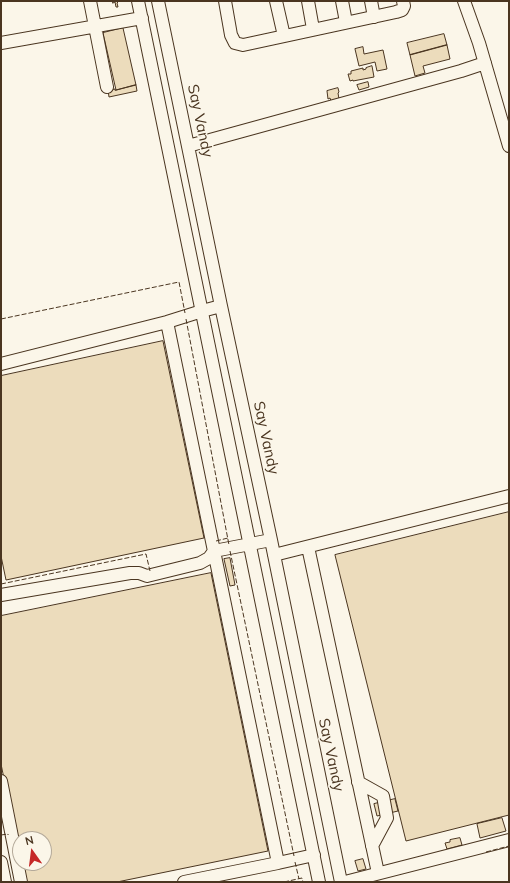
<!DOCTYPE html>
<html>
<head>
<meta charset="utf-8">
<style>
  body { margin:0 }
  #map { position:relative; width:510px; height:883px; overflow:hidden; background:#fbf6e9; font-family:Mulish,sans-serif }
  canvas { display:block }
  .frame { position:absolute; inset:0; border:2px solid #4a3520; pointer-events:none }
  .north { position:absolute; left:12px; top:831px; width:40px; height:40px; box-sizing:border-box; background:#fbf6e9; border:1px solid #b4a999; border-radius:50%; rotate:346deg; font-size:11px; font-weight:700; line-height:16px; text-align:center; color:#4a3520 }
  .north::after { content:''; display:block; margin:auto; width:14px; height:18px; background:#c62828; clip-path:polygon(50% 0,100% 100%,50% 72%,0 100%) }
</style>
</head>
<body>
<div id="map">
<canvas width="510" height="883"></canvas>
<div class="frame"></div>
<div class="north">N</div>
</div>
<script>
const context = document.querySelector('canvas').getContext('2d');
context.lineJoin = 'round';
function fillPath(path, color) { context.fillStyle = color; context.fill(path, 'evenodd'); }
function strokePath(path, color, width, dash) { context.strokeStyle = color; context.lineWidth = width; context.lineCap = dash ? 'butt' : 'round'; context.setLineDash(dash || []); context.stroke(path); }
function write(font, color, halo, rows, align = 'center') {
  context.font = font + ' Mulish,sans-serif'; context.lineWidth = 3; context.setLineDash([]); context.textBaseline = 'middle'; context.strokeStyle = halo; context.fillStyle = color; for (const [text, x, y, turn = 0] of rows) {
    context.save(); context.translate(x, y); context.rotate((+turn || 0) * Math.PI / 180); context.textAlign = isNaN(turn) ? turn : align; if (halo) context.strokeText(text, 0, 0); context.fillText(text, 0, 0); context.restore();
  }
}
const building = new Path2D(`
  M113 1H119L117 3 118 7H116L115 2 113 3Z
  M123 28 136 85 116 90 103 33Z
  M444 34 447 45 410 55 407 43Z
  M447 45 450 59 423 66 425 73 415 76 410 55Z
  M363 47 364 54 383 50 387 69 377 71 375 62 359 66 355 49Z
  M372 66 374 77 353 81V80L350 81 348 74H351V71L363 68V70L366 69V68Z
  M368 82 369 87 359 90 357 85Z
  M136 85 137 91 109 97 108 90 115 89V90Z
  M338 88 339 92 338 93 339 99 331 101 330 98 328 99 327 91Z
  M163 341 204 538 6 580 1 556V376Z
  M509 512V815L406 841 335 555Z
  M230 558 235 585 230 586 224 559Z
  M211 573 268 851 117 882H25L21 863H44V839H20V857L1 764V616Z
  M395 799 398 811 377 816 374 804Z
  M502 818 506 831 480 838 477 824Z
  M460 838 462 845 447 849 445 843 450 842V840Z
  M363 859 366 869 358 871 355 861Z`);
fillPath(building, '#ecdcbc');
strokePath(building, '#4a3520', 1);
const minor = new Path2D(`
  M90 1 107 87
  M138 1 319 882
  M158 1 221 306 271 540 341 882
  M225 1 231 35 235 43 243 45 396 12 402 10 404 6 403 1
  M276 1 284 36
  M308 1 313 29
  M342 1 346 22
  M371 1 374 17
  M464 1 479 43 509 146
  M1 43 142 18
  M188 146 461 71 485 63
  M167 322 278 863 184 882
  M1 364 167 322 202 311 221 306
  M308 547 378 873
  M274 555 509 496
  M1 595 130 573H139L147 576 200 563 209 558 214 551 271 540
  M1 781 21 882
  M358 782 383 796 387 818 372 846
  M1 862 5 882
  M278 863 314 855
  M345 882 509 840`);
strokePath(minor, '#4a3520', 14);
strokePath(minor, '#fbf6e9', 12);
strokePath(new Path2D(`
  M1 319 179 282 185 313
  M186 319 229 545
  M216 541 228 538
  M230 551 294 856
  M1 584 146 554 150 571
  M1 835 8 834V835
  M486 852 509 846
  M295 862 299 879
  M284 882 302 878 303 882`), '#4a3520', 1, [5, 2]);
write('15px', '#4a3520', '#fbf6e9', [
  ["Say Vandy",200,121,78],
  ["Say Vandy",266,438,78],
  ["Say Vandy",331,755,78]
]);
</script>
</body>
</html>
